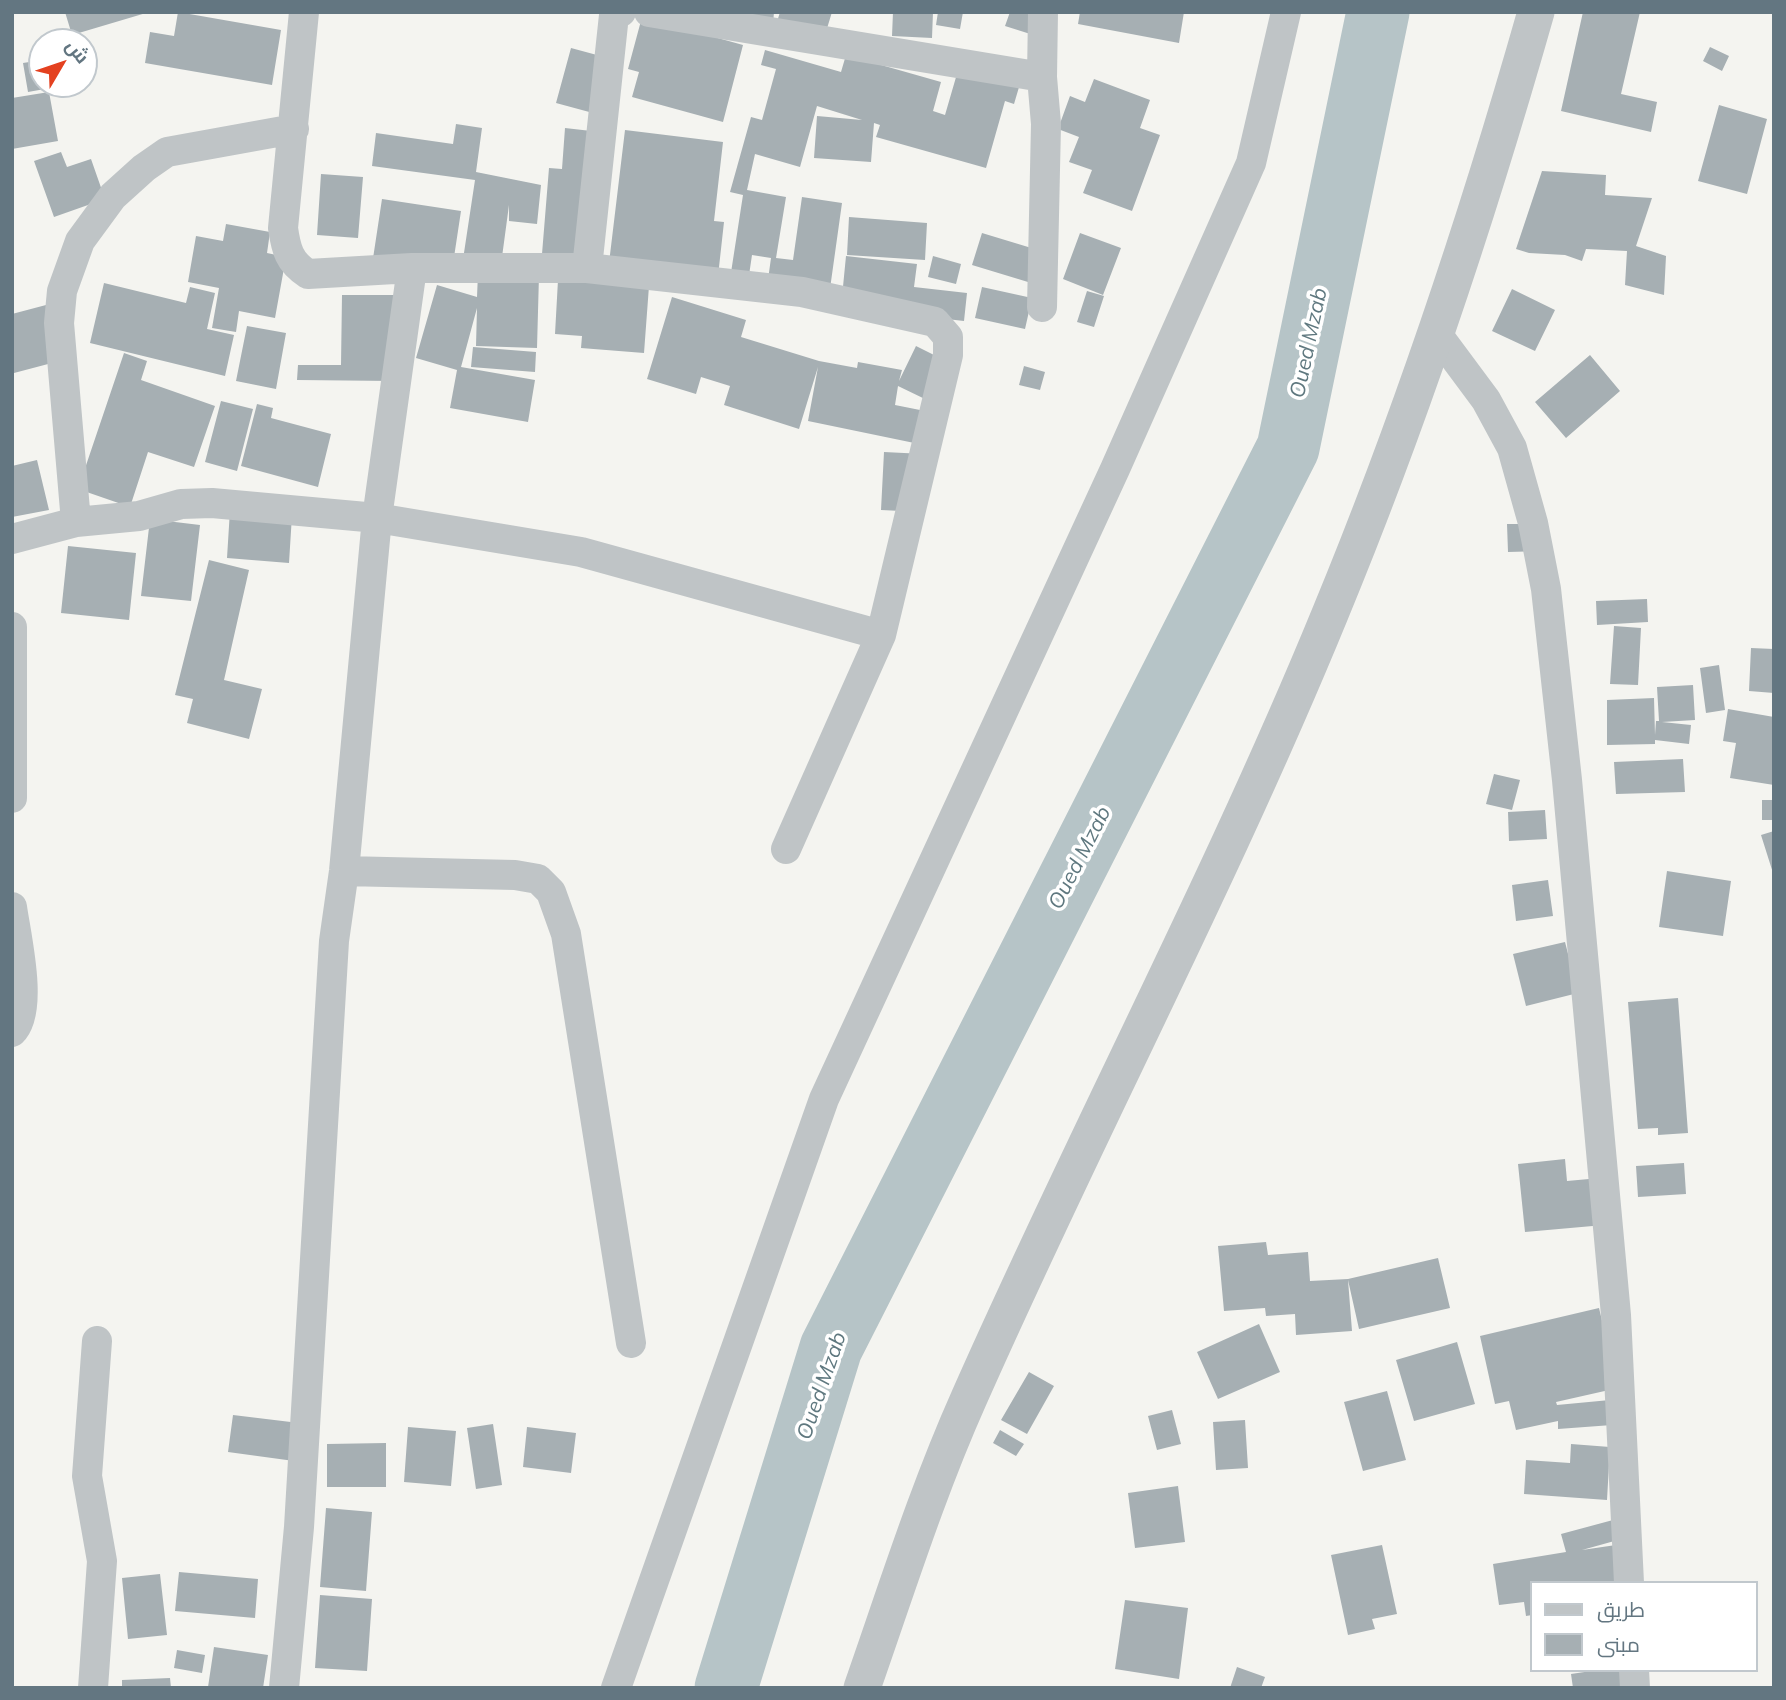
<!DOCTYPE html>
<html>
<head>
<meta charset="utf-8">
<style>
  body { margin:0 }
  #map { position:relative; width:1786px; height:1700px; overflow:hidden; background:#f4f4f0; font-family:Mulish,Cairo,sans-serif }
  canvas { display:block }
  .frame { position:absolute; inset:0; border:14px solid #637681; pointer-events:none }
  .legend { position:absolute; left:1530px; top:1581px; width:228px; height:91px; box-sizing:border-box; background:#fff; border:2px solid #c1c8cd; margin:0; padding:9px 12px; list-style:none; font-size:21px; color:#637681 }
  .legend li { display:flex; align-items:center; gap:14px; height:35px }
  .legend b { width:35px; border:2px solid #c1c8cd }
  .north { position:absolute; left:28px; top:28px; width:70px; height:70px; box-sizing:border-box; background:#fff; border:2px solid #c1c8cd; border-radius:50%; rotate:51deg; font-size:19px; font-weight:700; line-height:28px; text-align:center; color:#637681 }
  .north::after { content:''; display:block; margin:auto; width:24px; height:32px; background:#e44120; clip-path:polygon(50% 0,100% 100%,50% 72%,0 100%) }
</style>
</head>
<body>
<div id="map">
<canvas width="1786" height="1700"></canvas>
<div class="frame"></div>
<ul class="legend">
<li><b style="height:9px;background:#bfc4c6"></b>طريق</li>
<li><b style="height:19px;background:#a6afb3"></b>مبنى</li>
</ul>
<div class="north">ش</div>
</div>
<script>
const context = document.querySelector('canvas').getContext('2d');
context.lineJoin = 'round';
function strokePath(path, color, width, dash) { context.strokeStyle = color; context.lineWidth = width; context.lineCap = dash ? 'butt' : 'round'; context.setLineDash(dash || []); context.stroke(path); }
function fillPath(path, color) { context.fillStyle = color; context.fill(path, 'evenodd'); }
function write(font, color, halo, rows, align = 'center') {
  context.font = font + ' Mulish,sans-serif'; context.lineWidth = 7; context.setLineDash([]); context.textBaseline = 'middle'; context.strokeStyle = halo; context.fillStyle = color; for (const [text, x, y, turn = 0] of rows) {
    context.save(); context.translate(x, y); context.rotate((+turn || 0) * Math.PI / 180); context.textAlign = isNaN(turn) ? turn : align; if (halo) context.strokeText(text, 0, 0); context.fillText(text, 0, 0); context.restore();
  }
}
strokePath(new Path2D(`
  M726 1688 831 1348 1288 448 1378 12`), '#b6c4c7', 63);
fillPath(new Path2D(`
  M65 12H146V13L72 35Z
  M178 12 281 30 272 85 145 63 150 32 174 36Z
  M742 12H774L773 24 741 19Z
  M780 12H832L825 35 777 22Z
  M893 12H933L932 38 892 36Z
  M938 12H963L960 29 936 25Z
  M1010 12H1031L1043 38 1005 26Z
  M1080 12H1184L1179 43 1078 24Z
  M1583 12H1640L1621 94 1657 102 1651 132 1561 111Z
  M642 17 743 45 723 122 632 97 639 72 628 69Z
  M1710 47 1729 56 1722 71 1703 61Z
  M571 48 608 58 593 113 556 103Z
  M765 50 841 72 846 55 941 82 933 111 945 115 961 60 1022 77 1014 104 1005 101 986 168 876 137 880 125 874 123 871 162 814 158 817 116 862 120 817 106 800 167 755 154 747 190 786 197 776 258 793 260 802 197 842 203 828 303 766 294 771 258 752 255 748 282 730 279 743 195 730 192 751 117 762 120 776 69 761 65Z
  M42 60V84L67 85 28 92 23 63Z
  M1094 79 1150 100 1140 128 1160 135 1132 211 1083 193 1092 170 1069 162 1079 137 1058 129 1070 96 1085 102Z
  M49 92 58 141 12 149V98Z
  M1719 105 1767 119 1747 194 1698 181Z
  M456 124 482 128 476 172 541 185 537 224 509 221V205L500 272 462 266 475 180 372 166 376 133 453 144Z
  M565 128 600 132 590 258 542 254 549 168 562 169Z
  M625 130 723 142 714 221 724 222 717 285 609 263Z
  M61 152 67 167 91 159 105 199 54 217 34 161Z
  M1542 171 1606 175 1605 195 1652 198 1636 246 1666 256 1664 295 1625 285 1627 251 1586 249 1582 261 1565 255 1529 253 1516 249Z
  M321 174 363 177 358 238 317 235Z
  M382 199 461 211 451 277 372 265Z
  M849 217 927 223 925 260 847 255Z
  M226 224 270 232 267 253 286 257 275 318 239 311 236 332 212 328 219 288 188 282 196 236 223 241Z
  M982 233 1038 250 1028 282 972 265Z
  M1080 233 1121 248 1103 295 1063 279Z
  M846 256 917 264 914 287 967 293 964 321 841 307Z
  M933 256 961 264 956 284 928 277Z
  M478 273 539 275 537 348 476 346 477 308 461 367 535 380 528 422 450 408 457 370 416 358 437 285 477 297Z
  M558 280 649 286 644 353 581 348 582 336 555 334Z
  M104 283 186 303 190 287 215 293 207 329 234 335 225 376 90 343Z
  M982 287 1032 298 1025 329 975 318Z
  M1512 289 1555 310 1535 351 1492 331Z
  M1087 291 1104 296 1094 327 1077 322Z
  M342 295H394V381L297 380 298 365H341Z
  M672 297 746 320 741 337 819 361 857 368 858 362 902 370 899 381 916 346 946 361 927 400 898 386 895 405 930 412 924 445 808 421 818 367 799 429 724 405 730 386 701 377 696 394 647 379Z
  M46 305 54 338 67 359 14 373 12 314Z
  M247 326 286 333 276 389 236 381Z
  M473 347 536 352 535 372 471 367Z
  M124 353 147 361 141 380 215 406 194 467 148 452 130 507 78 489Z
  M1590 355 1620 391 1566 438 1535 402Z
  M1024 366 1045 372 1040 390 1019 385Z
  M221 401 253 409 237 471 205 462Z
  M257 404 273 408 271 418 331 434 318 487 241 466Z
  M884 452 924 454 922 512 881 510Z
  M37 460 49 510 12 517V466Z
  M231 494 293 499 289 563 227 558Z
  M150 519 200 525 191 601 141 596Z
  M1507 524H1543L1544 551 1508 552Z
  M68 546 136 553 129 620 61 613Z
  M209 560 249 570 224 680 262 689 249 739 187 723 193 699 175 695Z
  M1647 599 1648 622 1597 625 1596 601Z
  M1614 626 1641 628 1638 685 1610 684Z
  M1751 648 1774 649V693L1749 691Z
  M1719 665 1725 710 1706 713 1700 668Z
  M1693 685 1695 720 1662 722 1691 725 1689 744 1655 740V744L1607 745V700L1654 698 1655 735 1656 721H1659L1657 687Z
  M1728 709 1774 717V785L1730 778 1736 743 1723 741Z
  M1683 759 1685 792 1616 794 1614 762Z
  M1494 774 1520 780 1512 810 1486 804Z
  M1762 800H1774V820H1762Z
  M1545 810 1547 839 1509 841 1508 812Z
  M1774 831V873H1773L1761 835Z
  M1667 871 1731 881 1723 936 1659 927Z
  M1548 880 1553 916 1516 921 1512 885Z
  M1565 942 1578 993 1526 1006 1513 954Z
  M1678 998 1688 1133 1658 1135V1128L1638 1129 1628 1002Z
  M1565 1159 1567 1181 1600 1178 1604 1225 1525 1232 1518 1164Z
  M1684 1163 1686 1194 1638 1197 1636 1166Z
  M1266 1242 1268 1255 1308 1252 1310 1281 1348 1279 1438 1258 1450 1308 1359 1329 1348 1280 1352 1331 1296 1335 1295 1314 1266 1316 1265 1308 1224 1311 1218 1246Z
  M1599 1308 1618 1388 1556 1402 1557 1405 1610 1400 1612 1425 1558 1429V1421L1516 1430 1509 1401 1495 1404 1480 1336Z
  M1259 1324 1280 1372 1218 1399 1197 1352Z
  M1457 1342 1475 1404 1414 1421 1396 1360Z
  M1029 1372 1054 1386 1027 1434 1001 1420Z
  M1387 1391 1406 1460 1363 1471 1344 1402Z
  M1172 1410 1181 1444 1157 1450 1148 1416Z
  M233 1415 299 1423 294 1461 228 1452Z
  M1245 1420 1248 1468 1216 1470 1213 1422Z
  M493 1424 502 1485 476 1489 467 1428Z
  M408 1427 456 1431 451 1486 404 1482Z
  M527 1427 576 1433 571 1473 523 1467Z
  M1000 1430 1024 1444 1016 1456 993 1443Z
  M386 1443V1487H327V1444Z
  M1571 1444 1610 1447 1607 1500 1524 1494 1526 1460 1570 1463Z
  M1178 1486 1185 1542 1135 1548 1128 1493Z
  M326 1508 372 1512 366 1591 320 1587Z
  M1613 1520 1618 1540 1582 1550 1616 1545 1622 1583H1532V1615L1526 1616 1524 1602 1499 1605 1493 1564 1566 1552 1561 1534Z
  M1382 1545 1397 1614 1372 1619 1375 1629 1348 1635 1331 1555Z
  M179 1572 258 1579 255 1618 175 1611Z
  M160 1574 167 1635 128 1639 122 1578Z
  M320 1595 372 1599 367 1671 315 1668Z
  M1125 1600 1188 1608 1179 1679 1115 1669Z
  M214 1647 268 1655 263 1688 208 1687Z
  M177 1650 205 1655 202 1673 174 1668Z
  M1237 1667 1265 1677 1261 1688H1230Z
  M1598 1670H1625L1628 1688H1573L1571 1674Z
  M170 1678 171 1688H122V1680Z`), '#a6afb3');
strokePath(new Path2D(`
  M649 12 1042 77 1046 124 1042 307
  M1042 77 1043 12
  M412 268H587L802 292 935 322 948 337V355L881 635 786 849
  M587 268 614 15 621 12
  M1437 334 1486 400 1512 448 1533 523 1546 589 1567 780 1616 1315 1629 1583
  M76 522 59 323 62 291 80 241 113 196 144 168 167 152 294 129
  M12 539 76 522 139 516 181 504 212 503 377 518 581 552 881 635
  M12 627V798
  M344 871 515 875 538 879 551 892 566 934 631 1343
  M12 907C16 936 34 1011 12 1032
  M1634 1670 1635 1688
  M93 1688 102 1561 87 1476 97 1341
  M284 1688 299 1527 334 941 344 871 377 518 412 268 308 274C289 262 286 249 283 228L304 12
  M616 1688 824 1099 1115 469 1251 163 1286 12`), '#bfc4c6', 30);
strokePath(new Path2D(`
  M862 1688C896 1591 927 1492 969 1398 1085 1135 1221 880 1330 614 1411 418 1478 216 1536 12`), '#bfc4c6', 37);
write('italic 21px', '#5f787f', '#fff', [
  ["Oued Mzab",1309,343,-78],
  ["Oued Mzab",1080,858,-63],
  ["Oued Mzab",822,1386,-71]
]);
</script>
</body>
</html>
